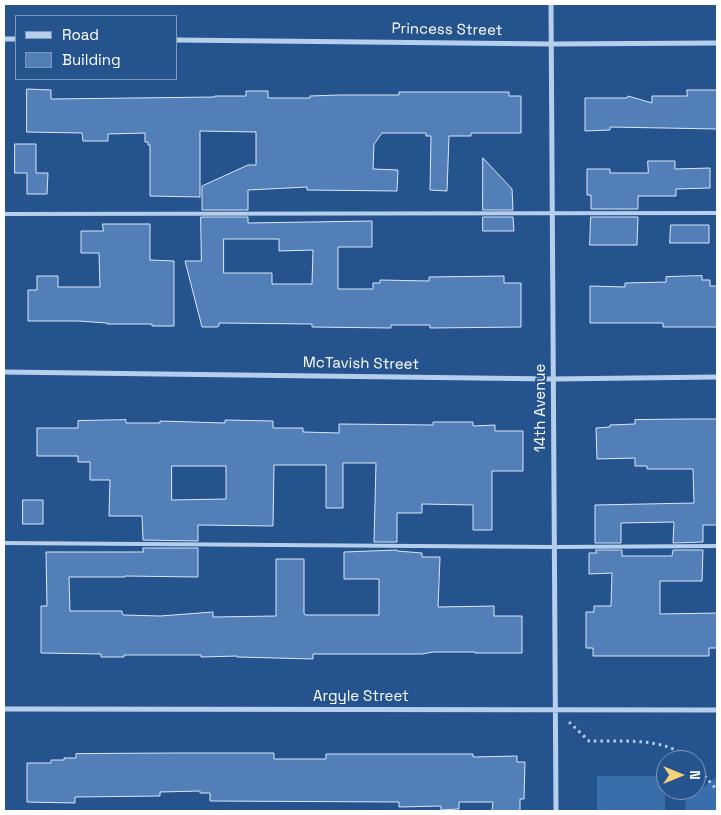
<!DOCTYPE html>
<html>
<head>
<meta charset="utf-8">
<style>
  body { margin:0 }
  #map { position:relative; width:721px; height:815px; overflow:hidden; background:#25538e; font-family:"Space Grotesk",sans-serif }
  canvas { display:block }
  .frame { position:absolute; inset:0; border:5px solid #fff; pointer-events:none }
  .legend { position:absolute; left:15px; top:15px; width:162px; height:65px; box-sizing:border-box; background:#25538e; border:1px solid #7c98bb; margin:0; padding:6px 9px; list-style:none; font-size:15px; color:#fff }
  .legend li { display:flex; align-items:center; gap:10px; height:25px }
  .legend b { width:25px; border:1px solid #7c98bb }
  .north { position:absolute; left:656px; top:750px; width:50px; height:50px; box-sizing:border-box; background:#25538e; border:1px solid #7c98bb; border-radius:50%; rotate:90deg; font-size:14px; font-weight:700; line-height:20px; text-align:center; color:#fff }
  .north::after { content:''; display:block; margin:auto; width:18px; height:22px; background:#f5d17a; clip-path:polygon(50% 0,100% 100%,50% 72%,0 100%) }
</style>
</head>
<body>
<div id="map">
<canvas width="721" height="815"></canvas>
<div class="frame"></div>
<ul class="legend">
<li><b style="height:6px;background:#b5ceeb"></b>Road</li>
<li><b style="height:14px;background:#527fb7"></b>Building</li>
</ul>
<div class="north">N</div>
</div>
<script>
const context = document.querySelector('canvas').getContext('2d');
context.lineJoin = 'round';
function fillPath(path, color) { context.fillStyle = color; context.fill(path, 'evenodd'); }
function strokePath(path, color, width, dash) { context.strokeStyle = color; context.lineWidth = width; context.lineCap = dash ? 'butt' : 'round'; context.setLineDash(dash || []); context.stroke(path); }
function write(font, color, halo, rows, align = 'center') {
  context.font = font + ' "Space Grotesk",sans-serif'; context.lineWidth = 4; context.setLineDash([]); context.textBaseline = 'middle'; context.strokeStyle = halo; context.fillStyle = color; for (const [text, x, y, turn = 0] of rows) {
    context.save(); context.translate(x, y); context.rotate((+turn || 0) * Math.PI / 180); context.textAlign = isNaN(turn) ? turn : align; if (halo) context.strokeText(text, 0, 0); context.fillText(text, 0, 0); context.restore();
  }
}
fillPath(new Path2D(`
  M597 776H665V811H597Z
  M717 777V811H685L686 800Z`), '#3a6dab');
const building = new Path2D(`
  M27 89 51 90V99L215 97V96H246V91H268V98H310V96L339 95H399V92H509V96H521V133H471V136H449L447 191 430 190 431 136H426V133H382L374 144 373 169 398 170 397 191 307 190V187L248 190V210H202V186L248 165H256V132L200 131V197L150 196V145H148V142H145V133L108 134V141H83L82 133 27 132Z
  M687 90H717V129L610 127V130L585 131V98H627L628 96 652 103V96H687Z
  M15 144H36V173H48L47 194H27V173H15Z
  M483 158 512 189 513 210H483Z
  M648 161H675V169L710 168V188L676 189V196H638V209H591V195H587V169H610V173H648Z
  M201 217H248V223L372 221V247H338V289H373V283H380V280L429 281V277L504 276V283H521V327L430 328V325H391V328L312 327V324L219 323V326L217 327H202L185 261H201ZM224 239H279V251L313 250 312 284H272V273H224Z
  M483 217H513L514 231H483Z
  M591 217H638L637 245H590Z
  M103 224H150V260L174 261V326H152V324H107V323L78 321H28V290H37V276H58V287H100L99 253H81V231H103Z
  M671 225H709V243H670Z
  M702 276V280H710V286H717V327H663V323H590V286L625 287V283L666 282V277Z
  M688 419H717V525H703V542L673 543 674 522 621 523V543H595V505L694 503 693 469H647V466H635V458L597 459 596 428 610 427V425L635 424V420Z
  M126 420V423H160V421L225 423V420L273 421V428H303V432L339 433V424L433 425V422H473V426L495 425V431H523V471H492V530H473V505L422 504V513H397V542H374L376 463H343V508H326V465H274L273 526 198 525V541L143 540 142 516H109L110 480H90V462H78V456H37V428H78V421ZM172 466H226V499L172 500Z
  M23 500H43V524H23Z
  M143 548H198V577L125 576V577H69L70 611H122V614L124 615 160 616 213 612V617L276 616V559H304V613L305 615H379V579H344V552L397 550V551L422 553V557H440L438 607 494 606V616H522V653H475V652H433L422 654H313V659L237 657V656L201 657V655H124V657H101V654L41 653V606H47L46 552H143Z
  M596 550H622V556H672L673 550H703L702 581H660V614L717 613V648H709V656H593V648H586V612H594V606H611L612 573 589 574V553H596Z
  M175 753H274V759H326V754H473V757L517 756V762H525L524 799H520V811H492L493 802H459V809L441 810V806L399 807V802L210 801V793H200V791L160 792V796L75 797V803L27 802V763H51V760H64V758H76V754Z`);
fillPath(building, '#527fb7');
strokePath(building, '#dae8f8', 1);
strokePath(new Path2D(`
  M569 722 589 741C621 742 665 736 690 760
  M696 766 717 790`), '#b5ceeb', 3, [2.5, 4]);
strokePath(new Path2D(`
  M4 214 717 213
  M4 543 554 547 717 546`), '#b5ceeb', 4);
strokePath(new Path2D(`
  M551 4 556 811
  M4 39H16
  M176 40 551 44 717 43
  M4 372 553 379 717 377
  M4 709 717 710`), '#b5ceeb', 5);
write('15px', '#fff', '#25538e', [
  ["Princess Street",447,30,1],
  ["McTavish Street",361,364,1],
  ["14th Avenue",541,408,-90],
  ["Argyle Street",361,697]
]);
</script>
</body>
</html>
